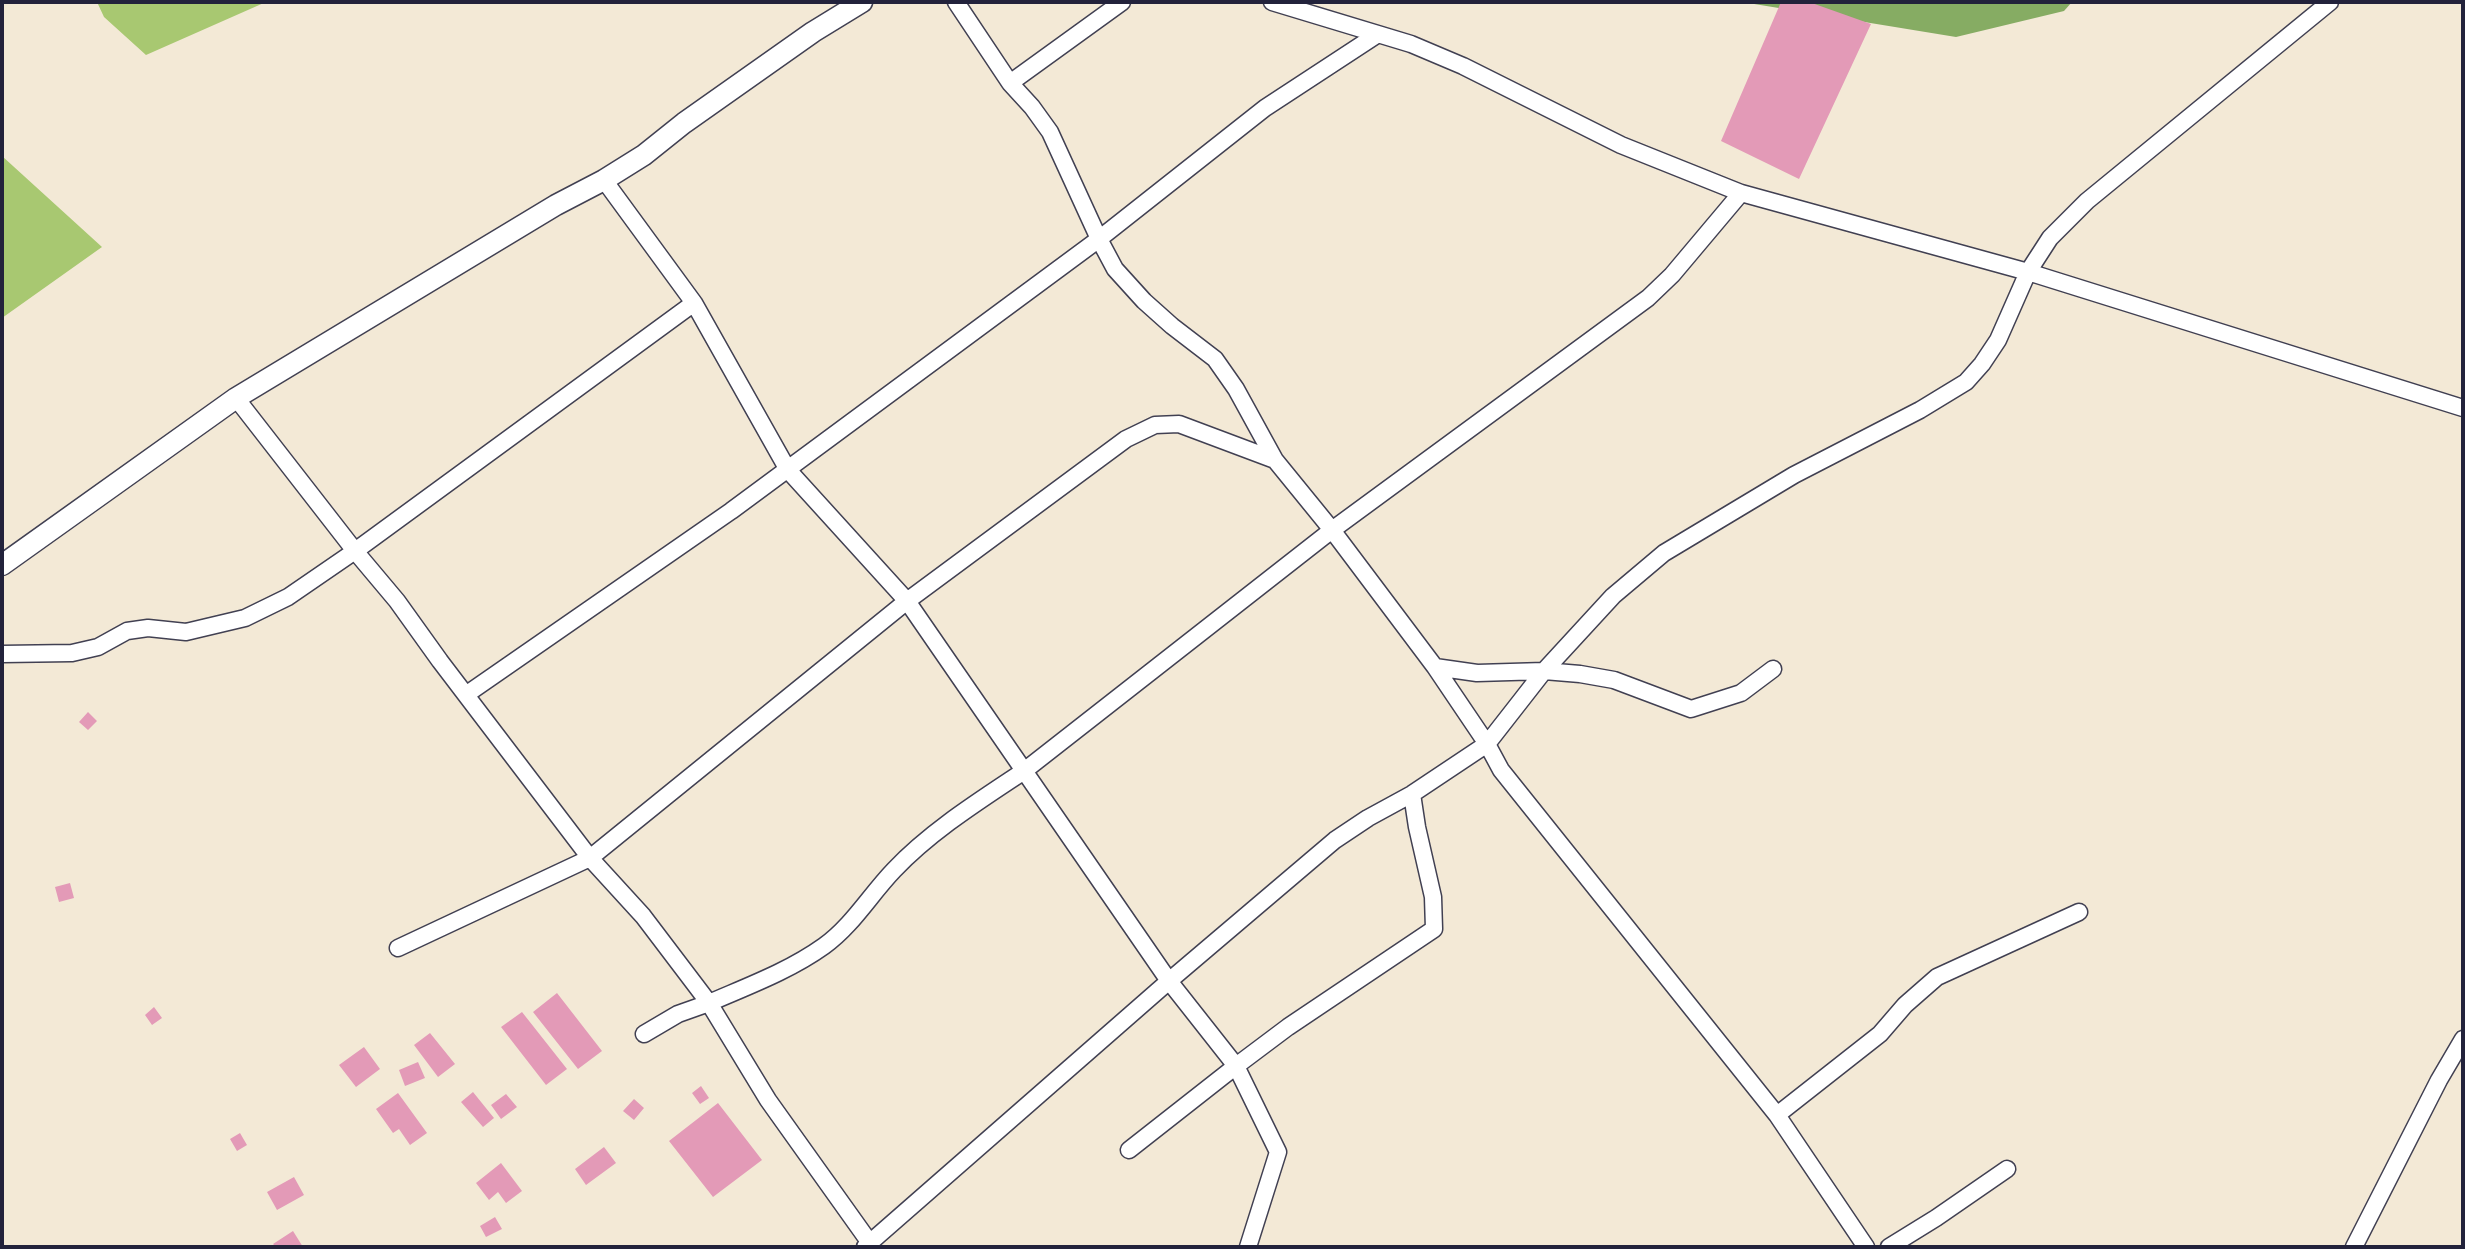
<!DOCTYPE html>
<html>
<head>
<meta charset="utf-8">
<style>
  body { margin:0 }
  #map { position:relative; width:2465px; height:1249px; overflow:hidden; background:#f3e9d6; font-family:"Old Standard TT",serif }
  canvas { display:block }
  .frame { position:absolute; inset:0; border:4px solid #22223b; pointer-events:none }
</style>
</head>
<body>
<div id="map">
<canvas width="2465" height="1249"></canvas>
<div class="frame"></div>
</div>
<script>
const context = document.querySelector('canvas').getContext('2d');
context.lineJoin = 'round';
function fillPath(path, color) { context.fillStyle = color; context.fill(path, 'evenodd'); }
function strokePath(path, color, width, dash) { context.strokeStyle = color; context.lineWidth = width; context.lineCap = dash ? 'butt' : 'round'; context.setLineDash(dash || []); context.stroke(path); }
fillPath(new Path2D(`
  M97 2H266L146 55 104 17Z
  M2 156 102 247 2 318Z`), '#a8c871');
fillPath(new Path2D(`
  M1742 2H2072L2064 11 1956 37Z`), '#86ac63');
fillPath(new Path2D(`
  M1781 2H1809L1871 24 1799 179 1721 141Z
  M88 712 97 721 88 730 79 722Z
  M70 883 74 898 59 902 55 887Z
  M557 993 602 1051 578 1069 533 1012Z
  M154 1007 162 1018 152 1025 145 1015Z
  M522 1012 567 1069 546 1085 501 1027Z
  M430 1033 455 1064 438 1077 414 1045Z
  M364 1047 380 1069 356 1087 339 1065Z
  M418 1062 425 1078 405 1086 399 1070Z
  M701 1086 709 1098 700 1104 692 1093Z
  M473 1092 494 1118 483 1127 461 1102Z
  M398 1093 427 1133 410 1145 399 1129 393 1133 376 1109Z
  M506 1094 517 1107 501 1119 491 1105Z
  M634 1099 644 1108 634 1120 623 1111Z
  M718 1103 762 1160 713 1197 669 1141Z
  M240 1133 247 1145 237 1151 230 1139Z
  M604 1147 616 1163 586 1185 575 1169Z
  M501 1163 522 1191 506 1203 498 1192 489 1200 476 1183Z
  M294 1177 304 1195 277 1210 267 1192Z
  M495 1217 502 1229 486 1237 480 1226Z
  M293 1231 303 1247H276L273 1244Z`), '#e39ab7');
const minor = new Path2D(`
  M956 2 1010 83 1032 107 1050 132 1099 239 1265 108 1378 34
  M1272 2 1411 44 1463 66 1621 145 1741 193 2028 272 2463 408
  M1010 83 1122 2
  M604 180 694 303 788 470 907 601 1169 981 1236 1066 1129 1150
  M236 398 355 551 397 601 440 661 590 858 643 916 709 1003 678 1014 644 1034
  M2 654 72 653 98 647 127 631 148 628 186 632 245 618 288 597 355 551 694 303
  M1435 667 1477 673 1544 671 1580 674 1614 680 1691 709 1741 693 1773 669
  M467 694 731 511 1099 239 1115 269 1144 301 1172 326 1215 359 1236 389 1275 460 1332 530 1435 667 1487 744 1501 770 1777 1115 1866 1247
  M398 948 590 858 907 601 1126 439 1155 425 1179 424 1275 460
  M1777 1115 1880 1034 1905 1005 1937 977 2079 912
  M870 1243 768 1100 709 1003C748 986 789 971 824 946 852 926 870 895 894 870 931 831 979 801 1024 771L1332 530 1648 298 1672 275 1741 193
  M865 1247 1169 981 1335 840 1368 818 1412 794 1487 744 1544 671 1613 596 1664 553 1794 475 1920 410 1966 382 1982 364 1998 340 2028 272 2050 238 2087 201 2330 2
  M1248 1247 1278 1152 1236 1066 1288 1027 1434 929 1433 897 1417 827 1412 794
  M1889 1247 1936 1218 2007 1169
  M2354 1247 2439 1080 2463 1039`);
const tertiary = new Path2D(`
  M2 565 236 398 556 205 604 180 644 155 684 123 813 32 862 2`);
strokePath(minor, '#414052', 19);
strokePath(tertiary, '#414052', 23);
strokePath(minor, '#fff', 16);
strokePath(tertiary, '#fff', 20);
</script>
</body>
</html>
